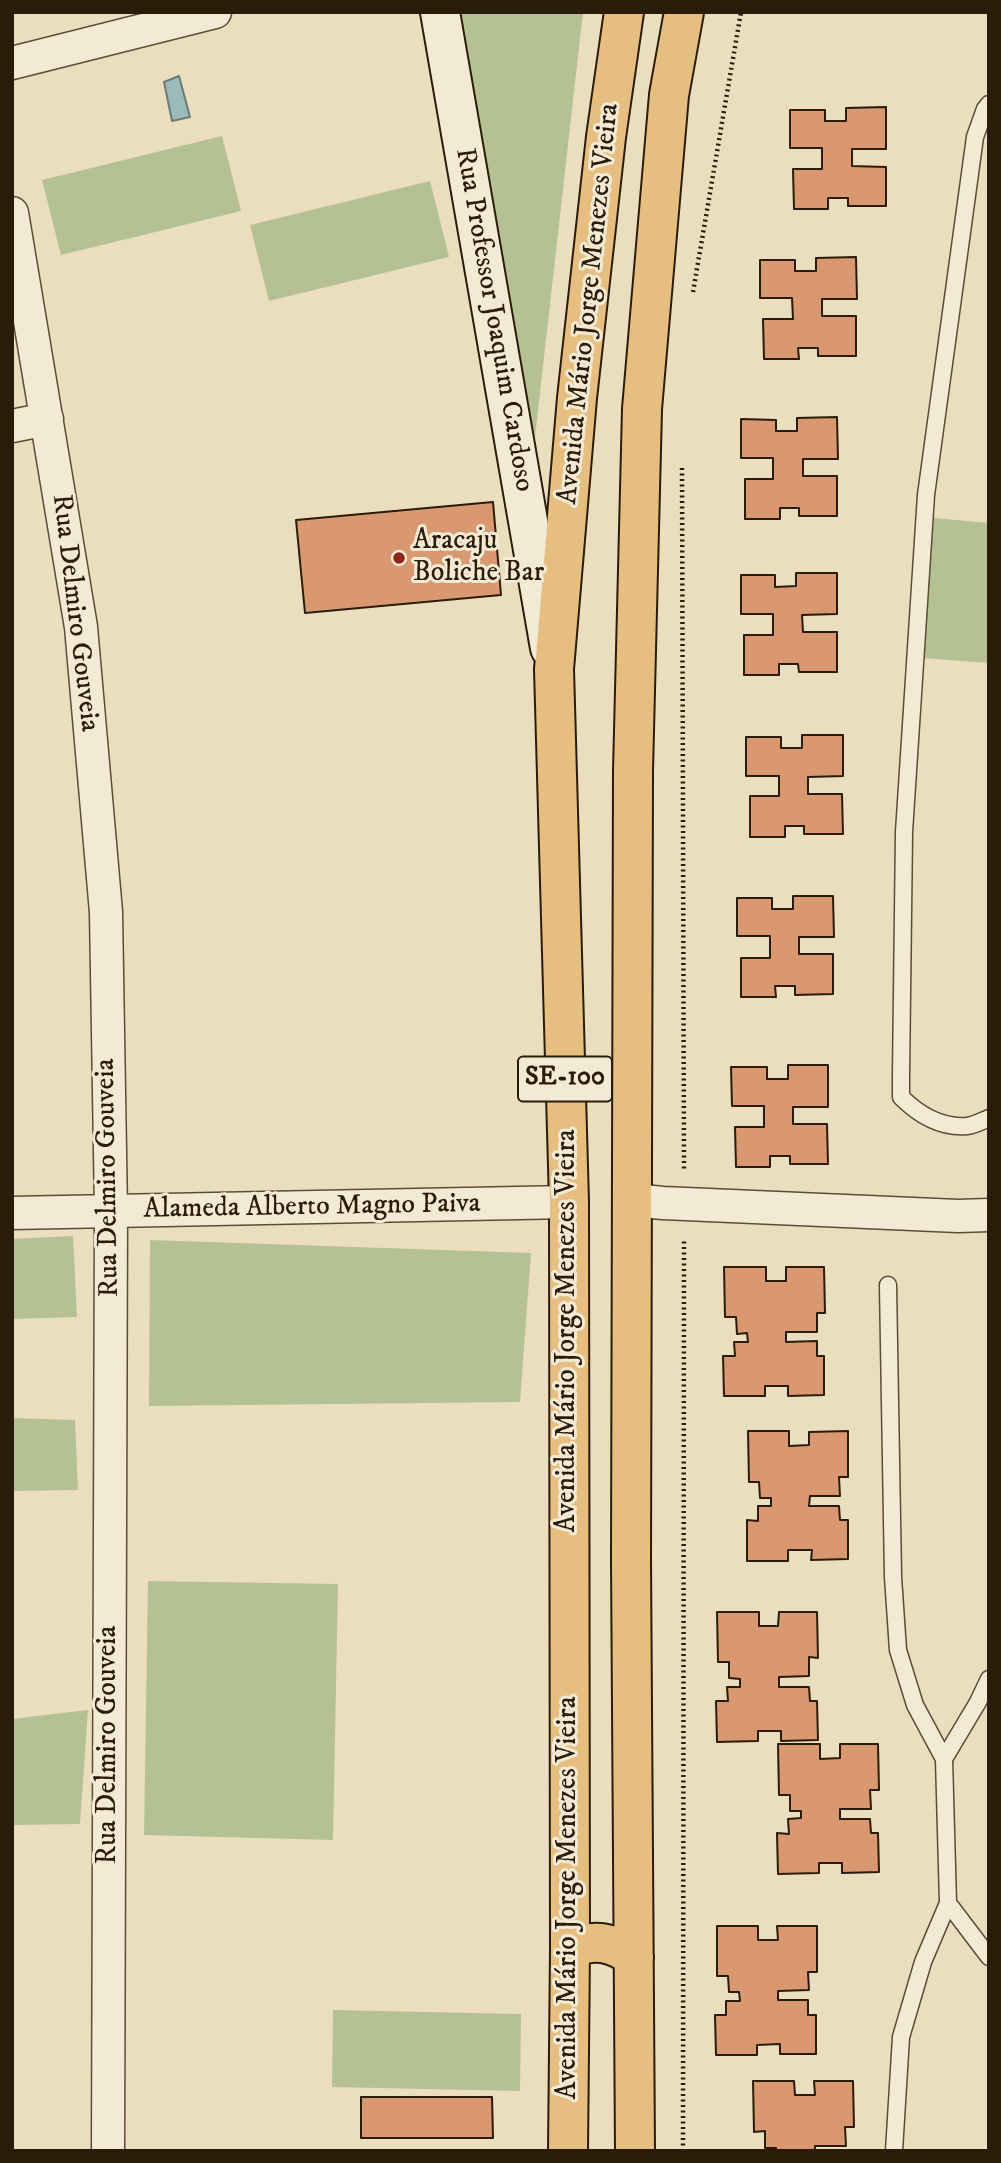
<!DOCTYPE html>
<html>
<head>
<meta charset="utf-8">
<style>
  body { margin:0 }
  #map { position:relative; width:1001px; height:2163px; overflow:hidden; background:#ebdebf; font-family:"IM FELL DW Pica",serif }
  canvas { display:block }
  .frame { position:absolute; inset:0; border:14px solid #2b1c09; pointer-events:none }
</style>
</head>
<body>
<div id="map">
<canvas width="1001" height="2163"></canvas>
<div class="frame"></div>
</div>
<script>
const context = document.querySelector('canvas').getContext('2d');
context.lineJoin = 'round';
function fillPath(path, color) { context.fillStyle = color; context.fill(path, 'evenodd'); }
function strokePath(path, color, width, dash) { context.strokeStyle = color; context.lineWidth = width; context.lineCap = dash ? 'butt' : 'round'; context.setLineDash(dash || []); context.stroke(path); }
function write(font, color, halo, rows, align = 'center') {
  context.font = font + ' "IM FELL DW Pica",serif'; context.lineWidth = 6; context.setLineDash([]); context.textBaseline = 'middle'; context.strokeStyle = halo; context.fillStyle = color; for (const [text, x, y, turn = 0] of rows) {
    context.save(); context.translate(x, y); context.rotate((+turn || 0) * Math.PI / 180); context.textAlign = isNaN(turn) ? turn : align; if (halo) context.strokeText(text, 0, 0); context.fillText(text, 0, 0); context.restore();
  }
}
fillPath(new Path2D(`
  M461 12H583L534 446Z
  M222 136 241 211 61 255 42 180Z
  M430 181 449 257 269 301 250 225Z
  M934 518 989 523V663L922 658Z
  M73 1236 77 1317 12 1319V1239Z
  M150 1240 531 1253 520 1402 149 1406Z
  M12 1418 75 1420 78 1490 12 1491Z
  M148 1581 338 1584 333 1840 144 1835Z
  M88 1710 80 1824 12 1825V1719Z
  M333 2010 521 2014 520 2091 332 2087Z`), '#b6c193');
const water = new Path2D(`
  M179 76 190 117 172 121 164 82Z`);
fillPath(water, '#9abbb9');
strokePath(water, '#6e7b73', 2);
const building = new Path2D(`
  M886 107V149H852V166L886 167V206H848V198H828V209H794L793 169H822V148H790V110H825V121H846V108Z
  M856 257 857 299H822V316H856V356H818V348H798L799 359H764L763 319H793L792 298H760V260H795V271H816V258Z
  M837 417 838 459H803V476H837V516H799V508H780V519H745V479H773V458H741V419L776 420V431H797V418Z
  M493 502 501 595 305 613 296 520Z
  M796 573H837V614L802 615 803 632H837V672H799L798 664H779V675H744V635H773V614H741V575H775V587L796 586Z
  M802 735H843V776L808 777V794H842L843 834H804V826H785V837H750V796H779V776H746V737H781V748H802Z
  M793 896H833L834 937H799V954H833V994L795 995V986H775L776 997H741V958H770V936H737V898H772V909H793Z
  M788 1065H828V1107H793V1124H827L828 1164H790V1156H770V1167H736L735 1127H764V1106H732L731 1067H767V1079H788Z
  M724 1267H766V1281H786V1267H824L825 1313H817V1332H786V1342L817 1341V1356H824V1395L788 1396V1386H765V1396H724L723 1356H735L734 1342H748L747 1333 737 1334 736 1317H725Z
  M748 1431H789V1446L809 1445V1432L848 1431V1477H839L840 1496H810L809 1506H839L840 1520H848V1559L811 1560 812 1550H788V1561H747V1520L758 1521V1506H771V1498H760L759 1482H749Z
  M717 1612H759V1626H778L779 1612H817L818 1658 809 1657V1676L779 1677V1687H809L810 1701H817L818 1740 781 1741V1731H758V1741L717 1742 716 1701H728L727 1687H740V1679L729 1678V1662H718Z
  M778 1744H820V1759L840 1758V1744H878L879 1790H870L871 1809H840V1819H870L871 1833H878L879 1872 842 1873V1863H819V1873L778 1874 777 1833 789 1834 788 1819 801 1818V1811H790V1795H779Z
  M717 1926H758V1940H778L777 1926H817V1972H808L809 1990 778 1991V2000H808V2015H816V2054H780V2044L757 2045V2055H716L715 2015H726V2001H740L739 1992H729L728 1976H717Z
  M753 2081H794L795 2095H815L814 2081H853L854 2127H845L846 2146H815V2151H776V2148H765V2131L754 2132Z
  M361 2097H492L493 2138H361Z`);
fillPath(building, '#da9870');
strokePath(building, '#2b1c09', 2);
const lane = new Path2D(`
  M989 104 985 109 975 137 926 495 904 832 901 1075V1097C919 1115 941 1128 967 1126 975 1125 982 1121 989 1118
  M888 1285 893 1577 898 1650 915 1705 944 1759 948 1903 923 1962 901 2037 894 2151
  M944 1759 978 1702 989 1679
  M948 1903 989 1957`);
const street = new Path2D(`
  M12 63 215 12
  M12 213 81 627 106 912 111 1212 108 2151
  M12 426 47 419
  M632 1200 663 1203 958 1216 989 1215
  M12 1213 569 1202`);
const secondary = new Path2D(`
  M440 12 550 648`);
const primary = new Path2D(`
  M570 1949C595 1938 612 1942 634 1957
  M568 2151 570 1949 569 1202 554 669 577 398 606 137 624 12
  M635 2151 631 1560 633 771 642 409 669 95 684 12`);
strokePath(lane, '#5b4c36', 19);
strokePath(street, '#5b4c36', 35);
strokePath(secondary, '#2b1c09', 42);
strokePath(primary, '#2b1c09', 42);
strokePath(new Path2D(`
  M693 292 741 12
  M682 468 684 1170
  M683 2151 684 1238`), '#2b1c09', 4.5, [2, 3.5]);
strokePath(lane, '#f2ead5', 16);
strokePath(street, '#f2ead5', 32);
strokePath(secondary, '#f2ead5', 38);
strokePath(primary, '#e6bf80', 38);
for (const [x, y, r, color] of [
  [399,558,7,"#8f2418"]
]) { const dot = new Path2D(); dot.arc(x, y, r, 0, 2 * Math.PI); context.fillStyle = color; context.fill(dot); strokePath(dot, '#f2ead5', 2.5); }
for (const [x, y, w] of [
  [565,1079,94]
]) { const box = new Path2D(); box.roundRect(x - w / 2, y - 22.5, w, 45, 5); context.fillStyle = '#f2ead5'; context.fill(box); strokePath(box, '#2b1c09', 2); }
write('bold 26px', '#2b1c09', null, [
  ["SE-100",565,1079]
]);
write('28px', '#2b1c09', '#f2ead5', [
  ["Avenida Mário Jorge Menezes Vieira",590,304,-84],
  ["Rua Professor Joaquim Cardoso",493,320,80],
  ["Rua Delmiro Gouveia",74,613,83],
  ["Rua Delmiro Gouveia",109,1178,-91],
  ["Alameda Alberto Magno Paiva",312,1208,-1],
  ["Avenida Mário Jorge Menezes Vieira",568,1331,-90],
  ["Rua Delmiro Gouveia",109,1745,-90],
  ["Avenida Mário Jorge Menezes Vieira",569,1898,-90]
]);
write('28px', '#2b1c09', '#f2ead5', [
  ["Aracaju",413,542],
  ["Boliche Bar",413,574]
], 'left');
</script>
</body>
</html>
